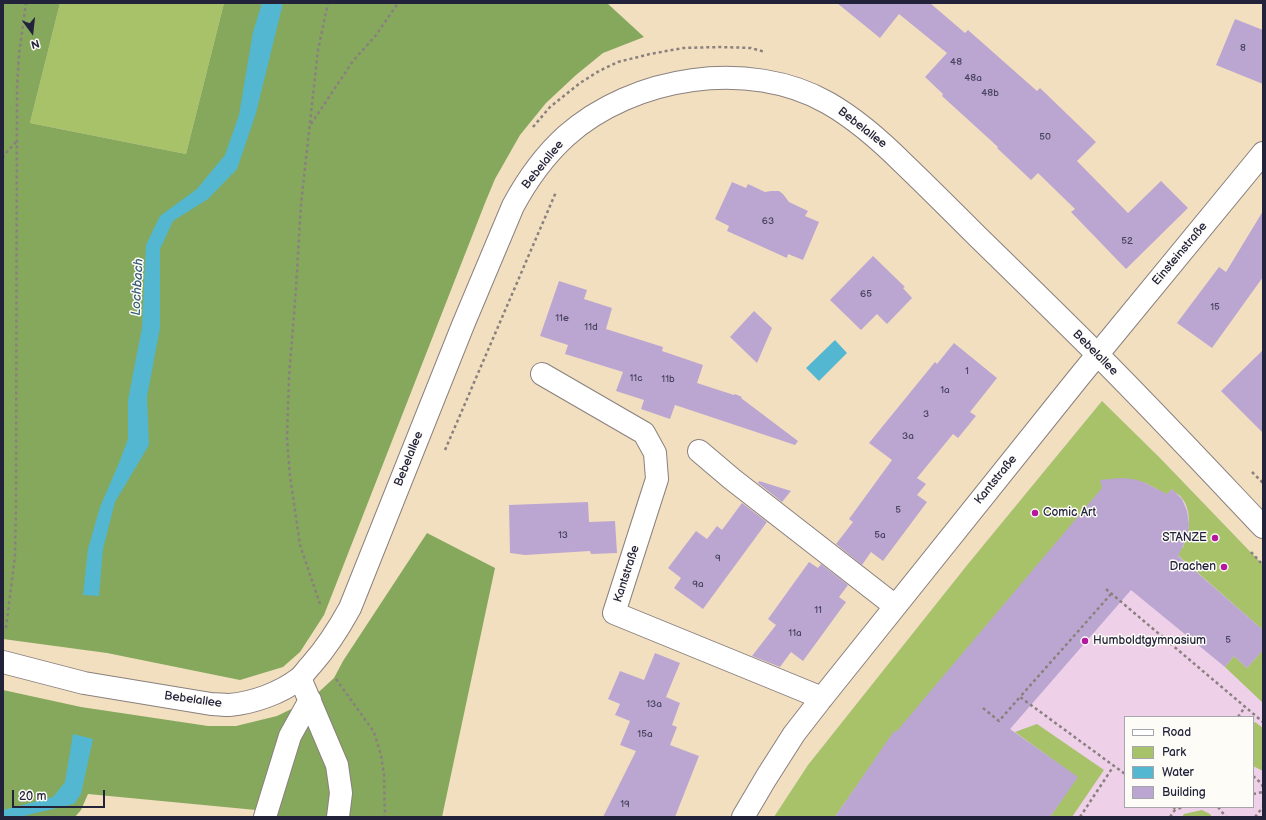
<!DOCTYPE html>
<html>
<head>
<meta charset="utf-8">
<style>
  body { margin:0 }
  #map { position:relative; width:1266px; height:820px; overflow:hidden; background:#f2dfc0; font-family:"Balsamiq Sans",sans-serif }
  canvas { display:block }
  .frame { position:absolute; inset:0; border:4px solid #22223b; pointer-events:none }
  .legend { position:absolute; left:1124px; top:716px; width:130px; height:92px; box-sizing:border-box; background:#fdfcf7; border:1px solid #a5a5ac; margin:0; padding:5px 7px; list-style:none; font-size:12px; color:#22223b }
  .legend li { display:flex; align-items:center; gap:8px; height:20px }
  .legend b { width:20px; border:1px solid #a5a5ac }
  .north { position:absolute; left:12px; top:12px; width:40px; height:40px; -webkit-text-stroke:3px #fdfcf7; paint-order:stroke; rotate:165deg; font-size:11px; font-weight:700; line-height:16px; text-align:center; color:#22223b }
  .north::after { content:''; display:block; margin:auto; width:14px; height:18px; background:#22223b; clip-path:polygon(50% 0,100% 100%,50% 72%,0 100%) }
  .scale { position:absolute; left:12px; top:790px; width:93px; height:18px; box-sizing:border-box; border:2px solid #22223b; border-top:0; padding-left:5px; font-size:12px; line-height:14px; white-space:nowrap; color:#22223b; -webkit-text-stroke:3px #fdfcf7; paint-order:stroke }
</style>
</head>
<body>
<div id="map">
<canvas width="1266" height="820"></canvas>
<div class="frame"></div>
<ul class="legend">
<li><b style="height:5px;background:#fff"></b>Road</li>
<li><b style="height:11px;background:#a7c269"></b>Park</li>
<li><b style="height:11px;background:#53b7d1"></b>Water</li>
<li><b style="height:11px;background:#bba6d1"></b>Building</li>
</ul>
<div class="north">N</div>
<div class="scale">20 m</div>
</div>
<script>
const context = document.querySelector('canvas').getContext('2d');
context.lineJoin = 'round';
function fillPath(path, color) { context.fillStyle = color; context.fill(path, 'evenodd'); }
function strokePath(path, color, width, dash) { context.strokeStyle = color; context.lineWidth = width; context.lineCap = dash ? 'butt' : 'round'; context.setLineDash(dash || []); context.stroke(path); }
function write(font, color, halo, rows, align = 'center') {
  context.font = font + ' "Balsamiq Sans",sans-serif'; context.lineWidth = 3; context.setLineDash([]); context.textBaseline = 'middle'; context.strokeStyle = halo; context.fillStyle = color; for (const [text, x, y, turn = 0] of rows) {
    context.save(); context.translate(x, y); context.rotate((+turn || 0) * Math.PI / 180); context.textAlign = isNaN(turn) ? turn : align; if (halo) context.strokeText(text, 0, 0); context.fillText(text, 0, 0); context.restore();
  }
}
fillPath(new Path2D(`
  M1102 401 1162 460 1263 565V817H774L808 765 968 564ZM1125 717H1253V807H1125Z`), '#eed0e8');
fillPath(new Path2D(`
  M60 3H224L186 154 30 123Z
  M1102 401 1159 457 1263 565V630L1173 551 1183 547C1190 532 1193 508 1179 495 1177 494 1174 492 1172 489L1166 496 1157 489 1143 482 1104 498 912 744 894 732 835 817H774L808 765 968 564Z
  M1263 650V703L1225 667 1234 656 1247 668Z
  M1255 722 1263 728V771L1253 766V724Z
  M1037 724 1104 770 1072 817H1050L1077 777 1015 732Z
  M1202 810 1210 814 1212 817H1182L1184 814Z`), '#a7c269');
fillPath(new Path2D(`
  M3 3H60L30 123 186 154 224 3H607L644 37 603 53 576 75 546 103 520 135 495 179 485 203 324 615 300 652 283 667 240 680 107 653 3 639Z
  M427 533 495 568 442 817H274L256 810 88 794 81 810 75 817H3V690L81 707 208 726H236L277 716 310 700 334 678 343 661Z`), '#85a85d');
fillPath(new Path2D(`
  M262 3H283L256 113 237 169 208 199 173 221 160 249V328L147 397 149 445 115 502 103 549 99 596 83 595 88 549 100 507 119 463 128 439V400L142 328 146 245 160 216 197 189 225 155 239 115 253 32Z
  M835 340 847 353 819 381 806 368Z
  M73 734 93 739 81 794 74 804 19 817H3V810L53 797 65 782Z`), '#53b7d1');
fillPath(new Path2D(`
  M837 3H930L965 33 968 30 1037 91 1040 88 1096 142 1077 161 1128 213 1161 181 1188 208 1126 269 1071 212 1075 209 1038 173 1031 180 997 148 998 147 942 96 943 94 925 77 947 53 899 14 880 38Z
  M1235 19 1263 30V84L1216 65Z
  M732 182 746 188 748 184 765 192 771 191H779L783 194 789 202 808 211 805 216 819 222 803 260 788 254 787 258 727 231 729 226 715 219Z
  M1263 211V277L1212 348 1177 323 1219 267 1226 272Z
  M873 256 905 287 903 288 912 298 887 324 877 314 861 330 830 300Z
  M559 281 587 290 584 299 612 308 606 329 663 347 662 351 703 365 697 383 734 395 735 394 742 397 741 398 798 441 795 445 675 405 670 419 641 409 644 400 616 391 623 372 565 354 568 345 540 336Z
  M754 311 772 328 757 363 730 337Z
  M954 343 997 378 970 412 976 416 958 438 953 434 917 478 926 484 917 495 927 502 883 561 871 552 862 565 836 544 853 522 849 519 892 460 869 443 935 362 937 364Z
  M1263 350V433L1221 391Z
  M1120 478 1133 479 1143 482 1167 494 1172 489 1182 499 1187 511 1189 524 1187 538 1178 556 1263 630V650L1247 668 1234 656 1225 667 1131 590 1010 729 1078 777 1050 817H835L894 731 896 732 1102 488 1100 480Z
  M759 481 791 491 782 502 758 483Z
  M588 502 589 522 615 521 617 553 591 554 590 551 525 555 510 553 509 505Z
  M742 503 767 522 703 609 674 588 681 578 668 568 696 531 707 539 717 526 722 530Z
  M809 562 818 568 821 564 848 585 839 597 846 602 803 661 791 652 780 667 752 656 776 625 768 619Z
  M655 653 680 663 666 697 680 703 672 725 677 727 670 745 699 756 675 817H603L636 751 620 745 630 721 615 715 620 704 608 699 620 671 644 680Z`), '#bba6d1');
const minor = new Path2D(`
  M542 374 644 433 655 453 657 479 614 613 822 698
  M699 451 732 479 895 606
  M300 678 337 765 341 793 338 817
  M265 817 290 736 310 700
  M743 817 766 778 794 734 822 698 1079 377 1263 153`);
const secondary = new Path2D(`
  M3 662 84 683 211 704C217 704 223 705 229 705 253 703 281 693 300 678 304 674 308 668 312 664 327 647 339 628 350 608L463 325 513 206C527 180 544 156 566 136 633 76 749 58 828 103 856 119 881 141 904 164 929 188 953 212 977 236 1017 275 1057 314 1096 353 1153 410 1208 469 1263 527`);
strokePath(minor, '#8a807e', 24);
strokePath(secondary, '#8a807e', 24);
strokePath(new Path2D(`
  M311 124 353 61 376 35 398 3
  M533 127 550 107 580 83 599 71 618 62 650 54 683 48 720 47 751 48 765 52
  M3 158 4 155 16 142
  M445 450 556 192
  M1252 472 1263 483
  M1251 552 1263 565
  M1106 589 1263 722
  M1111 594 1020 697 1125 774
  M320 604 300 545 290 476 287 439 289 378 296 288 301 204 318 50 328 3
  M6 628 15 556 16 508 17 87 19 54 26 3
  M336 679 374 732 381 755 384 775 385 817
  M983 708 999 721 1020 697
  M1238 717 1245 707
  M1253 776 1261 783 1263 787
  M1253 794 1263 792
  M1173 807 1176 809 1184 807
  M1218 807 1226 817
  M1080 817 1113 767
  M1170 817 1177 807
  M1255 817 1263 807`), '#8a807e', 2.5, [3, 3]);
strokePath(minor, '#fff', 22);
strokePath(secondary, '#fff', 22);
for (const [x, y, r, color] of [
  [1035,513,4,"#b5179e"],
  [1215,538,4,"#b5179e"],
  [1224,567,4,"#b5179e"],
  [1085,641,4,"#b5179e"]
]) { const dot = new Path2D(); dot.arc(x, y, r, 0, 2 * Math.PI); context.fillStyle = color; context.fill(dot); strokePath(dot, '#fdfcf7', 1.5); }
write('10px', '#484360', null, [
  ["8",1243,48],
  ["48",956,62],
  ["48a",973,78],
  ["48b",990,93],
  ["50",1045,137],
  ["63",768,221],
  ["52",1127,241],
  ["65",866,294],
  ["15",1215,307],
  ["11e",562,318],
  ["11d",591,327],
  ["1",967,371],
  ["11c",636,378],
  ["11b",668,379],
  ["1a",945,390],
  ["3",926,414],
  ["3a",908,436],
  ["5",898,510],
  ["13",563,535],
  ["5a",880,535],
  ["9",718,558],
  ["9a",698,584],
  ["11",818,610],
  ["11a",795,633],
  ["5",1228,640],
  ["13a",654,704],
  ["15a",645,734],
  ["19",625,804]
]);
write('12px', '#22223b', '#fdfcf7', [
  ["Bebelallee",862,128,38],
  ["Bebelallee",543,165,-51],
  ["Einsteinstraße",1180,254,-50],
  ["Bebelallee",1095,353,45],
  ["Bebelallee",409,459,-68],
  ["Kantstraße",996,480,-51],
  ["Kantstraße",627,574,-72],
  ["Bebelallee",193,700,8]
]);
write('12px', '#22223b', '#fdfcf7', [
  ["Comic Art",1043,513],
  ["STANZE",1207,538,"right"],
  ["Drachen",1216,567,"right"],
  ["Humboldtgymnasium",1093,641]
], 'left');
write('italic 13px', '#365e77', '#fdfcf7', [
  ["Lochbach",138,287,-87]
]);
</script>
</body>
</html>
